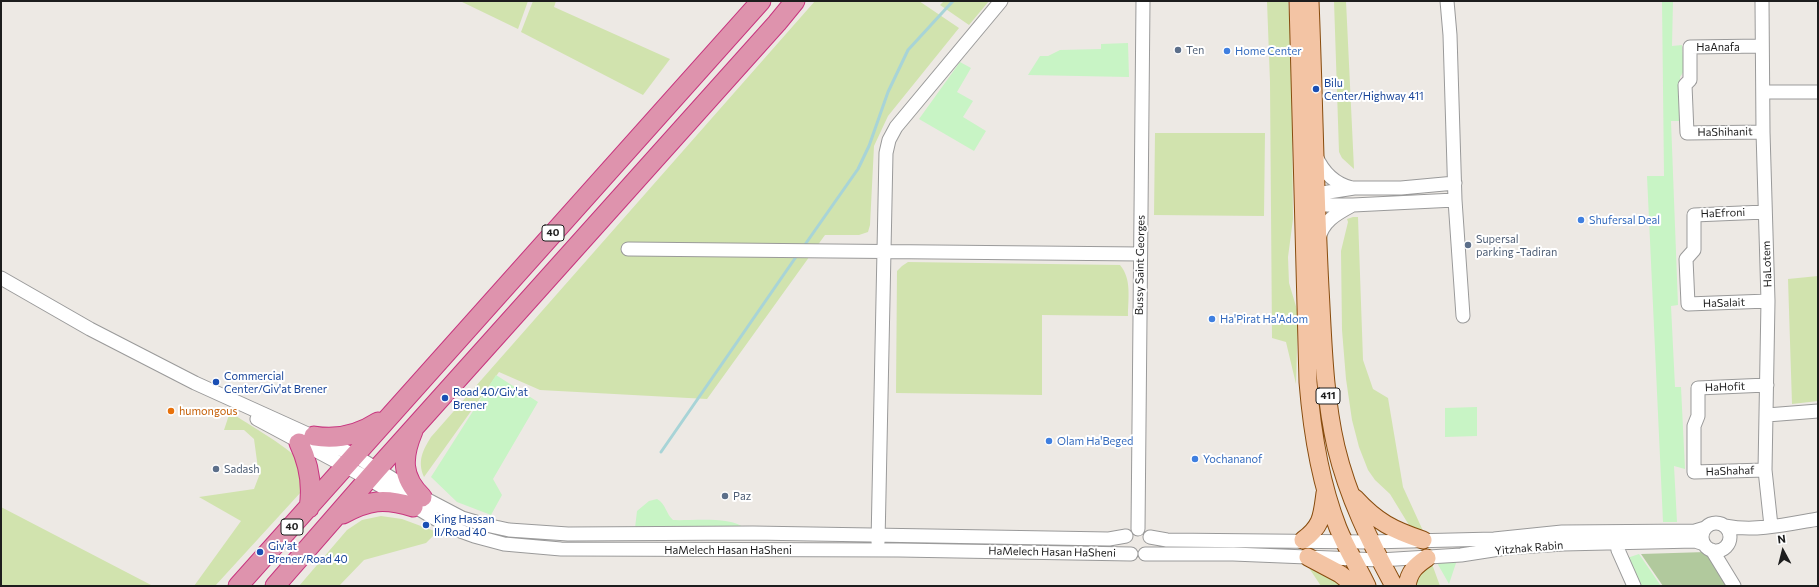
<!DOCTYPE html>
<html>
<head>
<meta charset="utf-8">
<style>
  body { margin:0 }
  #map { position:relative; width:1819px; height:587px; overflow:hidden; background:#ede9e4; font-family:Commissioner,sans-serif }
  canvas { display:block }
  .frame { position:absolute; inset:0; border:2px solid #1d1d1d; pointer-events:none }
  .north { position:absolute; left:1763px; top:531px; width:40px; height:40px; -webkit-text-stroke:3px #fff; paint-order:stroke; rotate:353deg; font-size:11px; font-weight:700; line-height:16px; text-align:center; color:#1d1d1d }
  .north::after { content:''; display:block; margin:auto; width:14px; height:18px; background:#1d1d1d; clip-path:polygon(50% 0,100% 100%,50% 72%,0 100%) }
</style>
</head>
<body>
<div id="map">
<canvas width="1819" height="587"></canvas>
<div class="frame"></div>
<div class="north">N</div>
</div>
<script>
const context = document.querySelector('canvas').getContext('2d');
context.lineJoin = 'round';
function fillPath(path, color) { context.fillStyle = color; context.fill(path, 'evenodd'); }
function strokePath(path, color, width, dash) { context.strokeStyle = color; context.lineWidth = width; context.lineCap = dash ? 'butt' : 'round'; context.setLineDash(dash || []); context.stroke(path); }
function write(font, color, halo, rows, align = 'center') {
  context.font = font + ' Commissioner,sans-serif'; context.lineWidth = 4; context.setLineDash([]); context.textBaseline = 'middle'; context.strokeStyle = halo; context.fillStyle = color; for (const [text, x, y, turn = 0] of rows) {
    context.save(); context.translate(x, y); context.rotate((+turn || 0) * Math.PI / 180); context.textAlign = isNaN(turn) ? turn : align; if (halo) context.strokeText(text, 0, 0); context.fillText(text, 0, 0); context.restore();
  }
}
fillPath(new Path2D(`
  M460 1H528L518 29Z
  M533 1H556L554 7 670 59 643 95 521 32Z
  M815 1H919L959 28 888 116 874 146 870 225 868 232 859 235H825L707 399 540 390 499 372 424 477C417 461 423 450 431 437Z
  M944 1H989L969 25 940 5Z
  M1267 1H1288L1291 41 1293 219 1288 257 1289 283 1298 313 1296 384 1286 342 1272 338 1270 82Z
  M1334 1H1346L1354 169 1342 158 1339 152Z
  M1155 133H1265L1264 216 1154 215Z
  M1353 217H1358L1363 360 1373 389 1388 398 1403 487 1424 533 1415 535 1390 494 1375 480 1368 470 1359 447 1352 420 1346 379 1342 330 1341 251 1348 222 1347 219Z
  M908 262 1120 265C1132 279 1128 299 1128 316L1042 315V395L896 393 897 271 902 266Z
  M1818 276V401L1792 404 1788 279Z
  M230 412C244 422 296 451 303 465 306 473 303 484 301 492L215 586H194L241 521 199 497 254 489 259 476 254 439 244 430H224Z
  M1 507 153 586H1Z
  M381 516 402 519 437 532 426 543 364 560 339 586H299L347 530 362 520Z
  M1432 564 1440 586H1418L1413 578Z
  M1309 568 1338 581 1343 586H1321Z`), '#d1e3ae');
fillPath(new Path2D(`
  M1706 552 1715 557 1729 586H1663L1641 554Z`), '#b1c99d');
fillPath(new Path2D(`
  M1662 1H1673L1672 46 1682 45 1684 71 1680 77V121H1671L1678 305 1671 306 1675 387H1681L1685 469 1674 466 1677 522H1663L1647 176H1664Z
  M1128 43 1129 77 1028 75 1040 56H1048L1060 50 1101 49V44Z
  M960 62 971 68 957 92 973 101 963 117 986 131 974 151 919 119Z
  M496 375 538 402 493 479 502 495 491 515 457 502 431 477Z
  M1477 407V436L1445 437V408Z
  M657 499C666 504 666 514 673 520 691 521 731 516 744 528H635L637 511 649 501Z
  M1639 554 1661 586H1640L1624 559Z
  M1457 560 1449 584 1436 561Z`), '#c8f4c5');
strokePath(new Path2D(`
  M804 246 858 169 869 146 888 92 908 50 953 1
  M661 452 798 254`), '#a8d4d7', 3);
const minor = new Path2D(`
  M1447 1 1450 35 1455 200 1463 316
  M1762 1 1763 132 1768 301 1765 470 1771 526
  M1762 46 1690 47V80L1685 85 1687 133 1763 132
  M1764 92H1818
  M1316 156C1323 172 1335 184 1352 188
  M1308 198 1316 194 1354 188H1401L1455 183
  M1307 202 1316 205H1353L1455 200
  M1765 212 1694 215V250L1686 259 1688 304 1768 301
  M1319 239C1322 222 1336 214 1351 206
  M628 249 1140 254
  M1 278 90 329 195 383 354 455 422 497 462 518 486 525 509 530 568 534 753 533 1109 539 1126 536
  M1767 415 1818 411
  M257 419 369 479 449 527 474 536 504 544 561 549 899 550 1131 554
  M1765 470 1694 472V426L1698 416V388L1767 385
  M1702 537a14 14 0 1 1 28 0a14 14 0 1 1-28 0Z
  M1726 526C1755 532 1789 524 1818 519
  M1138 529 1143 1
  M1615 535 1618 550 1634 586
  M1150 537 1167 540 1370 542 1494 539 1562 532 1695 531 1705 528
  M878 542 886 153 889 140 896 127 1001 1
  M1712 550 1734 586
  M1145 554H1233L1380 560 1461 555 1506 548 1563 544 1695 541 1704 544`);
const major = new Path2D(`
  M1298 1 1308 382C1312 432 1320 482 1338 528 1346 548 1358 567 1367 586
  M1310 1C1314 97 1315 192 1320 288 1323 341 1324 395 1336 447 1348 497 1370 542 1394 586
  M1355 498C1377 522 1393 530 1423 540
  M1303 540C1322 526 1322 516 1325 493
  M1308 557 1340 574 1355 586
  M1407 586C1409 572 1415 566 1427 558`);
const highway = new Path2D(`
  M413 431C402 457 401 477 422 497
  M314 436C337 440 358 435 378 422
  M299 443C309 464 313 484 309 508
  M343 514C369 500 384 498 413 507
  M238 586 761 1
  M275 586 377 469 777 23 795 1`);
strokePath(minor, '#9a9a9a', 15);
strokePath(major, '#884c0e', 19);
strokePath(highway, '#c8357f', 21);
strokePath(minor, '#fff', 13);
strokePath(major, '#f3c4a4', 17);
strokePath(highway, '#de93ad', 19);
for (const [x, y, r, color] of [
  [1178,50,4,"#5c6f8a"],
  [1227,51,4,"#3f7fe0"],
  [1316,89,4,"#1a4fb4"],
  [1581,220,4,"#3f7fe0"],
  [1468,245,4,"#5c6f8a"],
  [1212,319,4,"#3f7fe0"],
  [216,382,4,"#1a4fb4"],
  [445,398,4,"#1a4fb4"],
  [171,411,4,"#e8710a"],
  [1049,441,4,"#3f7fe0"],
  [1195,459,4,"#3f7fe0"],
  [216,469,4,"#5c6f8a"],
  [725,496,4,"#5c6f8a"],
  [426,525,4,"#1a4fb4"],
  [260,552,4,"#1a4fb4"]
]) { const dot = new Path2D(); dot.arc(x, y, r, 0, 2 * Math.PI); context.fillStyle = color; context.fill(dot); strokePath(dot, '#fff', 1.5); }
for (const [x, y, w] of [
  [553,233,22],
  [1328,396,24],
  [292,527,22]
]) { const box = new Path2D(); box.roundRect(x - w / 2, y - 8, w, 16, 3); context.fillStyle = '#fff'; context.fill(box); strokePath(box, '#1d1d1d', 1); }
write('bold 10px', '#1d1d1d', null, [
  ["40",553,233],
  ["411",1328,396],
  ["40",292,527]
]);
write('11px', '#1d1d1d', '#fff', [
  ["HaAnafa",1718,47],
  ["HaShihanit",1725,132,-1],
  ["HaEfroni",1723,213,-2],
  ["HaLotem",1767,264,-92],
  ["Bussy Saint Georges",1140,265,-89],
  ["HaSalait",1724,303,-2],
  ["HaHofit",1725,387,-2],
  ["HaShahaf",1730,471,-2],
  ["Yitzhak Rabin",1529,548,-5],
  ["HaMelech Hasan HaSheni",728,550],
  ["HaMelech Hasan HaSheni",1052,552,1]
]);
write('11px', '#4e5e75', '#fff', [
  ["Ten",1186,50],
  ["Supersal",1476,239],
  ["parking -Tadiran",1476,252],
  ["Sadash",224,469],
  ["Paz",733,496]
], 'left');
write('11px', '#366cbe', '#fff', [
  ["Home Center",1235,51],
  ["Shufersal Deal",1589,220],
  ["Ha'Pirat Ha'Adom",1220,319],
  ["Olam Ha'Beged",1057,441],
  ["Yochananof",1203,459]
], 'left');
write('11px', '#164399', '#fff', [
  ["Bilu",1324,83],
  ["Center/Highway 411",1324,96],
  ["Commercial",224,376],
  ["Center/Giv'at Brener",224,389],
  ["Road 40/Giv'at",453,392],
  ["Brener",453,405],
  ["King Hassan",434,519],
  ["II/Road 40",434,532],
  ["Giv'at",268,546],
  ["Brener/Road 40",268,559]
], 'left');
write('11px', '#c56008', '#fff', [
  ["humongous",179,411]
], 'left');
</script>
</body>
</html>
